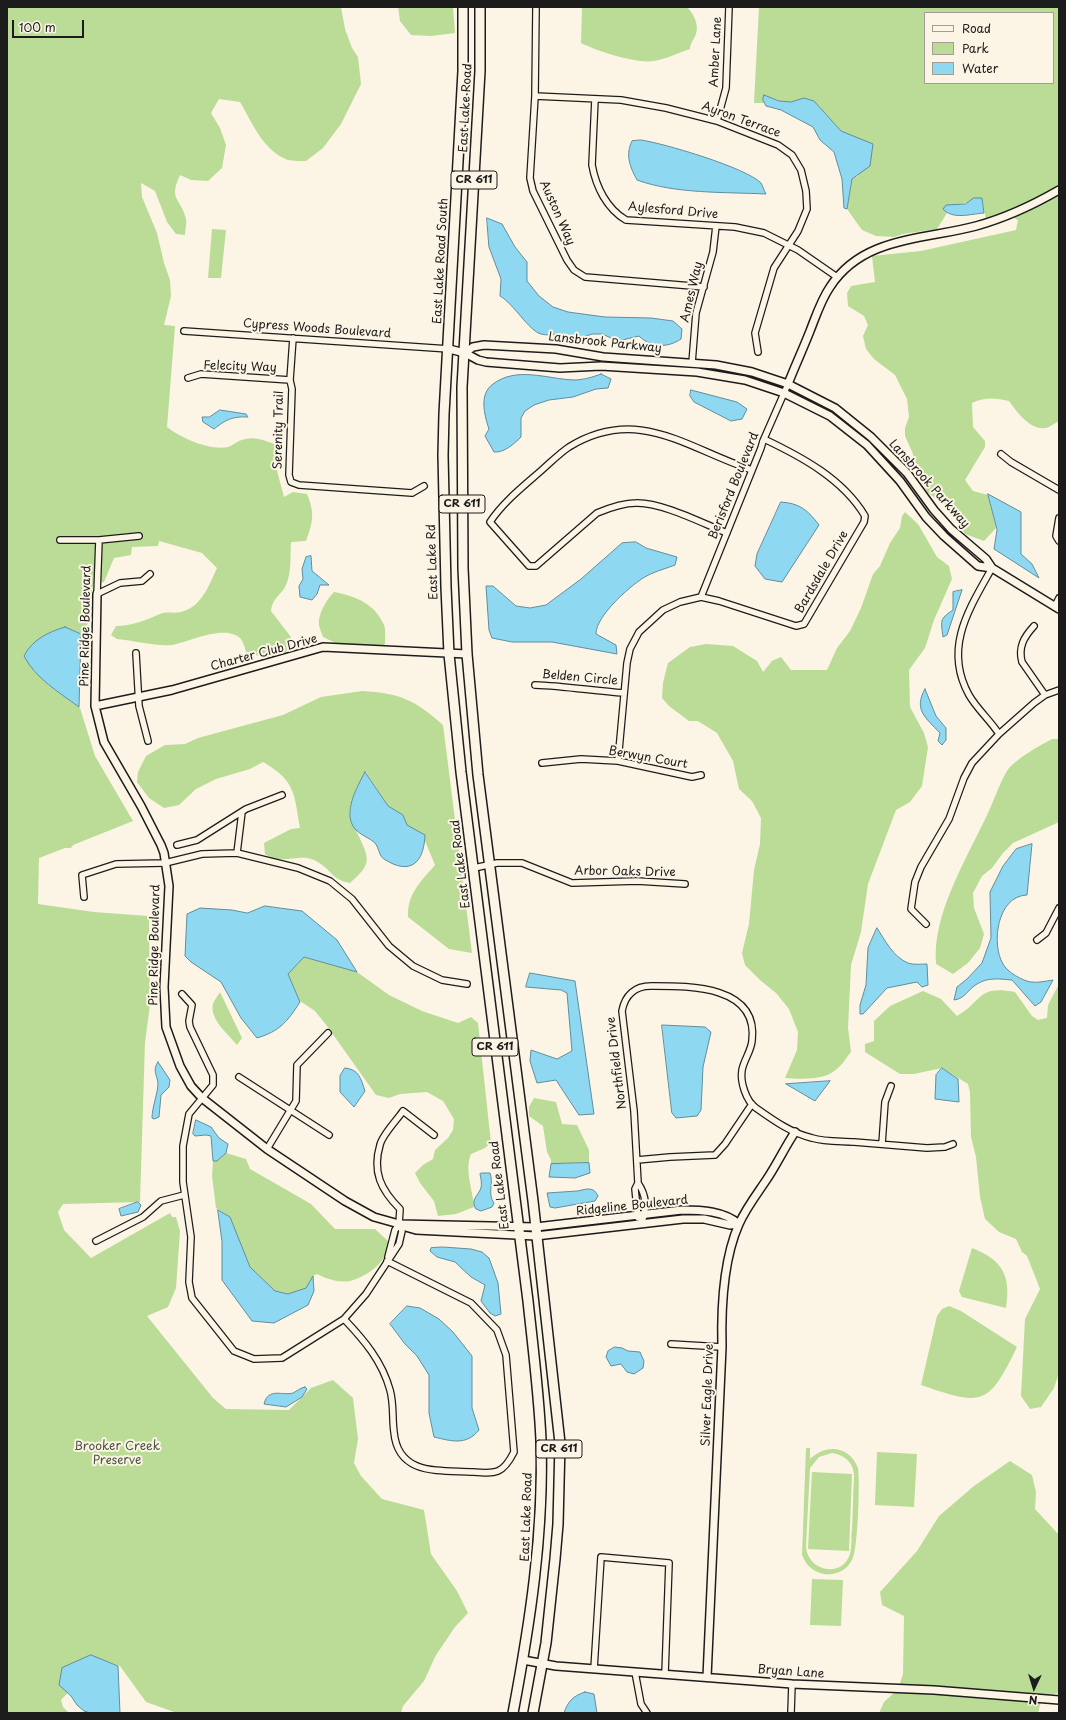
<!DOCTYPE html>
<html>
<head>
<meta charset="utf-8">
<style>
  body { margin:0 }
  #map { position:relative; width:1066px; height:1720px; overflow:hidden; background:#fcf5e5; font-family:"Playpen Sans",sans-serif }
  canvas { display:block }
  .frame { position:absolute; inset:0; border:8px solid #1c1c1c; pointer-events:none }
  .legend { position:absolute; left:924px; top:12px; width:130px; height:72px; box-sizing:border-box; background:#fcf5e5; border:1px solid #a29e95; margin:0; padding:5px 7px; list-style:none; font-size:12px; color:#1c1c1c }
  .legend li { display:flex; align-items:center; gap:8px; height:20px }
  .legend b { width:20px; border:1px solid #a29e95 }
  .north { position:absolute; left:1014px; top:1668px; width:40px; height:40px; -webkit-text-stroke:3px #fcf5e5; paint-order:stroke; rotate:184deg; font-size:11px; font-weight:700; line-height:16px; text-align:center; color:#1c1c1c }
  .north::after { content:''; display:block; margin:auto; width:14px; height:18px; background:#1c1c1c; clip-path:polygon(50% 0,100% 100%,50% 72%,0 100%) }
  .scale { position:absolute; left:12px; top:20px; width:72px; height:18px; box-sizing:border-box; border:2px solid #1c1c1c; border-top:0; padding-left:5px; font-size:12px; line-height:14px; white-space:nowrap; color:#1c1c1c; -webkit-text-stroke:3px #fcf5e5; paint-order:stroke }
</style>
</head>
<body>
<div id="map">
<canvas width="1066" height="1720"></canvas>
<div class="frame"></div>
<ul class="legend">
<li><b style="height:5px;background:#fcf5e5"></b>Road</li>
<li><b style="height:11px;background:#badc96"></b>Park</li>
<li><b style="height:11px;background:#8fd8f1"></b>Water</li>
</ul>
<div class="north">N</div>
<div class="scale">100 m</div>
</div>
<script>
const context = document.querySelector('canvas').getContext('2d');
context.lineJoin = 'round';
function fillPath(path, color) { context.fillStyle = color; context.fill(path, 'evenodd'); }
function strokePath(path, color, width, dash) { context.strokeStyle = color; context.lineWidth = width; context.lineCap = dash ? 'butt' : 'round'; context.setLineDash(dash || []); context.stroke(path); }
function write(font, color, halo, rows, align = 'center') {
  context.font = font + ' "Playpen Sans",sans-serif'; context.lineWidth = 4; context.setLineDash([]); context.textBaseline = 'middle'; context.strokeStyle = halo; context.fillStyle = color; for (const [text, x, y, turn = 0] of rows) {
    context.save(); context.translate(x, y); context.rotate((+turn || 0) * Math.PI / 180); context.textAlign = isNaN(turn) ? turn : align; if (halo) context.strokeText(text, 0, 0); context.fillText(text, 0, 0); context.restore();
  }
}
fillPath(new Path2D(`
  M7 7H341L345 29 352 48 358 57 361 84 341 124 323 148 306 161C300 161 293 161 288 160 263 151 252 122 240 102L219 99 211 113 220 128 226 145 222 168 208 181 191 180 180 175C168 200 181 198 186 219 187 224 185 230 185 235L176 234 167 222 155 191 141 183 142 197 157 233 164 263 170 280 171 296 164 325 175 326 167 427C181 438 210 451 228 447 231 446 235 443 239 441 253 435 263 440 277 445L278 462 276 467 284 497 293 492 307 494C315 513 313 522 306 541L291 542C290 556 292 574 285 587 279 597 272 599 271 611L291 637C290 640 290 646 288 649 280 663 258 656 246 652 245 648 243 641 240 638 224 624 189 642 172 645 160 647 130 640 117 639L111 635 116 626C132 626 146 620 160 614 167 611 174 614 181 612 202 607 209 585 217 568L202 553 159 541 158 546 132 547 131 555 114 558 104 582 93 584 89 622 81 634 65 627 47 634 33 670 48 684 80 708 95 756 133 821 73 845 71 848H65L39 858 38 904 94 912 148 916 149 921 150 1005 145 1042 140 1202 63 1204 58 1212 64 1230 91 1258 170 1213 172 1217H176L180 1231 176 1288 168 1307 147 1316 213 1398 226 1409 289 1410 311 1388 333 1380 353 1398 358 1439 354 1463 361 1476 382 1499 424 1510 431 1554 457 1591 468 1613 455 1627 436 1655 424 1681 403 1706 401 1713H177L146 1702 120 1666 100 1659 61 1700 63 1707 69 1713H7Z
  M398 7H453L455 33 431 36 411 35 400 21Z
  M582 7H687C694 14 699 25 696 34 694 40 690 43 690 49 678 53 666 59 654 61 636 64 597 51 581 43Z
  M759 7H1059V187L1033 201 986 220 982 198 943 209 947 213 937 229 903 234 894 237 876 236 862 230 847 209 852 179 858 176 853 137 841 131 814 101 804 98 791 102 779 101 773 98 763 100 764 103H754ZM925 13H1053V83H925Z
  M1059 193V421C1055 423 1049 428 1045 428 1030 430 1017 412 1009 401 995 398 986 397 972 403L973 427 985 441V447L965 480 973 491 988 495 996 528 984 541 965 534 955 516 944 504 927 492 913 463V454L905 436V428L909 417 907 399 895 375 874 359 866 349 863 336 868 325 864 316 848 306 847 293 851 286 875 282 872 256 921 251 1016 230 1018 220 1012 217Z
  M212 229 226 230 221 278H208Z
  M905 512 918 524 937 557 949 566 952 579 934 620 925 648 909 670 910 707 924 733 928 747 922 786 910 802 896 810 868 884 861 932 851 965 848 1028 851 1052C847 1056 844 1063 839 1067 826 1081 803 1079 785 1078L797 1050 798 1032 789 1009 776 993 760 980 745 965 742 953 749 924 754 870 760 844 761 818 752 801 739 789 733 761 717 733 698 721H689L669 706 662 698 663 683 668 663 690 647 706 644 733 646 757 661 763 672 772 661 781 657 791 670H827L837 648 850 631 861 608 873 574 880 566 890 543 900 528 902 516Z
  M334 592C356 596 375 604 384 625 386 630 385 639 385 644L380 648 342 646 323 637C322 633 319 628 319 624 318 614 327 599 334 592Z
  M362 691C400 693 415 700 443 725L472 953 449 949 408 917C407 894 421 881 435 865L425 841V835L407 825 403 815 388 806 366 772C359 782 348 803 350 815 353 830 371 852 366 864 364 871 355 878 350 883 331 880 330 867 314 860 297 853 282 866 265 854L264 843 291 829 300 828C294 794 296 781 263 762L250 769 216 779 196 789 179 805 164 808 149 798 137 782 138 772 146 756 165 745 185 744 198 738 283 715 321 697Z
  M1052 739H1059V822L1013 843 1003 853 992 868 982 876 973 893 974 908 984 934 980 948 968 963 953 974 936 964C932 914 966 860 987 815 994 801 999 784 1007 771 1015 759 1039 746 1052 739Z
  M304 957 357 972 389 995 422 1011 458 1023 471 1017 478 1023 491 1143 485 1148 471 1154C464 1170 473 1190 474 1207L456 1214 438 1216 434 1201 420 1183 415 1173 423 1165 433 1159 435 1150 448 1138 453 1130 454 1119 443 1101 427 1092 400 1094 389 1098 376 1095 327 1026 315 1011 300 1001 288 974Z
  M1059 984V1373L1054 1388 1041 1407 1030 1409 1021 1396 1025 1319 1040 1289 1027 1256 1022 1252 1016 1239 999 1232 985 1219 980 1197 976 1157 971 1137 970 1092 968 1084 942 1068 914 1074H900L865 1052V1044L874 1041V1021L890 1006 923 991 941 999 957 1016C983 1001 977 985 1015 992L1032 1016 1038 1020 1047 1018 1048 1005Z
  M220 992 242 1038 237 1045C229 1035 209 1019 213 1004 214 1000 218 996 220 992Z
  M534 1098 556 1102 562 1124 577 1125 589 1150V1163L551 1164V1160L547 1152 543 1126 529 1116V1107Z
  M226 1153 246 1159 250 1169 311 1204 335 1229H375L389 1242C388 1262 368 1276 350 1281 339 1283 327 1279 317 1274L313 1276 306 1288 288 1294 275 1291 250 1267 230 1217 216 1208 212 1176 213 1161H217Z
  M972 1248C1003 1260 1011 1276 1006 1308L962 1297 959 1291Z
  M949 1306 961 1311 1017 1347C988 1407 982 1406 921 1385L937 1316 942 1309Z
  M806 1448H810V1459C826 1443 850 1446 858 1468 860 1481 858 1549 852 1560 847 1570 835 1576 824 1574 813 1572 806 1565 802 1555ZM832 1453C845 1455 854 1463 854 1476 853 1494 853 1512 852 1529 851 1537 852 1546 850 1554 842 1579 807 1571 806 1546L810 1468 819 1457Z
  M877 1452 917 1454 914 1507 875 1505Z
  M1010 1461 1032 1475 1036 1492 1035 1509 1059 1535V1693L1043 1696 899 1686 903 1674 904 1616 882 1605 880 1592 917 1551 939 1516 974 1486Z
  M812 1472 852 1474 849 1551 808 1549Z
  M812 1579 843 1580 841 1626 810 1625Z
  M896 1691 1041 1701 1038 1713H879L884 1702Z`), '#badc96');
const water = new Path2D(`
  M764 95 779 101 791 102 804 98 814 101 841 131 873 144 870 166 852 179 847 209 844 208 842 179 834 152 820 140 813 127 781 110 766 106 763 100Z
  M641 140C663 143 747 168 761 183 763 186 764 191 766 194 725 192 675 194 637 180 630 167 625 155 632 141Z
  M974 198H982L984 213C970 214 953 220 943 209L946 205 965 204Z
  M487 218 502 224 515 247 527 262V281L539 296 553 307 568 312 605 317 651 318 673 321 682 329 681 339C668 348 651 348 639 336L618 341 602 334H592L580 338H569C560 331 551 337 541 334 529 331 514 304 500 296L501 279 489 247Z
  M601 374 611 379 608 388 596 389 573 397 549 400 534 405 525 411 521 418V437C514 444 504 453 494 452L485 436 489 429C484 414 479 394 493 384 517 366 547 379 574 380 583 380 593 377 601 374Z
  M691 390 737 402 747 409 742 419 731 421 694 402 690 396Z
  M220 410 246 414 248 417C233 416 225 420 214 429L203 422 202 417H209Z
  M988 494 1021 512V554L1032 564 1039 578 994 549 997 530Z
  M781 502C799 503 808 510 819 525L782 582 765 579 755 566 757 554Z
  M636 542 646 548 677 557 675 565C665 569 652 572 643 578 628 588 596 616 596 634L616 645 617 654 552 642H512L492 638 489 630 486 586H493L516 606 530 608 546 605 581 579 622 543Z
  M311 556 312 571 329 585H320L317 594 312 600 300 597 299 586 303 579 302 569 306 557Z
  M962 590 947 635 943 637C941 621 939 619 953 610V592Z
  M65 627 81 634 79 707C60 693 35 678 24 656 32 640 48 632 65 627Z
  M925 689 936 716 946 728V740L942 745 938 741 940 733C926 718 913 710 925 689Z
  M365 772 388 806 403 815 407 825 425 835C424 863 410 876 384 859 379 856 379 848 375 843 370 838 360 835 355 829 342 813 357 787 365 772Z
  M1032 844 1027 895C997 896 991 944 1003 964 1007 972 1023 981 1031 982 1038 983 1046 981 1053 980L1041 1002 1035 1006 1012 980C1000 979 988 977 977 984 968 989 965 999 954 1000L957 987 967 979 982 963 991 938 990 892 1003 866 1016 849Z
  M265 906 302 911 337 940 357 972 304 957 288 974 300 1002C287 1022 280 1031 257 1038L241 1018 221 982 191 962 185 956 187 914 200 908 232 910 247 913Z
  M877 928C885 940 893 957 908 963 913 965 922 964 927 964L928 985 922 987 917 982 887 988 863 1014H860V1005L866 985 868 948Z
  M530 973 575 981 594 1114 579 1115 556 1080 537 1083 530 1061 531 1050 557 1059 572 1051 567 993 561 990 526 987Z
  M662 1025 705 1027 711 1032 703 1067 701 1110 697 1116 676 1118 672 1113Z
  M158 1062 170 1080 169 1087 161 1095 159 1117 154 1119 152 1118C152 1107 158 1093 158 1083 157 1075 152 1070 158 1062Z
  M345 1068C359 1069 361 1079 365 1091L354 1107 340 1092V1076Z
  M942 1068 958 1079 959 1102 935 1099 936 1075Z
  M830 1081 815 1101 786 1084Z
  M196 1120 211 1127 219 1138 228 1144 226 1153 217 1161H213L211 1136 206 1135 195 1136 193 1134Z
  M589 1163 590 1173 575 1178 549 1177 551 1164Z
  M482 1173H490C494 1183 487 1194 494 1203L492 1207 481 1211 476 1209C470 1200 478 1196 481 1188 482 1183 481 1179 480 1174Z
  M587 1189C593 1189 595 1190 598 1196L595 1201 555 1208 550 1207 547 1193 577 1191Z
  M138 1202 141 1205 138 1212 121 1216 119 1209Z
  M218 1210 230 1217 250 1267 275 1291 288 1294 306 1288 313 1276 314 1291 308 1305 274 1323 252 1321 222 1280V1242Z
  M443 1247 471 1249 482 1252 489 1258 498 1283 501 1314 495 1316 490 1313 481 1301 485 1285 471 1277 455 1262 437 1257 430 1251 431 1248Z
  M407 1306 420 1308 439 1319 453 1332 472 1356V1408L479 1430C466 1446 451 1441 434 1437L429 1413V1375L417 1356 405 1344 390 1324Z
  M615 1347 622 1348 628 1351 640 1352 644 1361 643 1368 634 1374 627 1372 621 1364 611 1366 606 1357 608 1351Z
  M305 1387 307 1389 302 1397 286 1407 264 1404C268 1387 283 1396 293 1393 297 1391 300 1388 305 1387Z
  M91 1655 118 1666 120 1713H90L84 1711 77 1705 71 1696 59 1685 62 1668Z
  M585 1692 594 1694 597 1713H564C568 1701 573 1696 585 1692Z`);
fillPath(water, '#8fd8f1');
strokePath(water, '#618d9c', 1);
const minor = new Path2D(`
  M536 7 535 96 530 178 533 191 567 260 574 270 585 277 704 287
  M535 96 621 100 666 108 717 121 778 145 792 155 801 170 806 191 807 209 798 231 774 268 755 333 758 352
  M595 99 592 165C596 187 607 209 626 220L735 227 764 233 798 250 837 277
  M717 121 726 88 729 7
  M184 331 449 349
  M293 338 290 380 292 389 289 475 291 482 299 485 412 493 424 486
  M692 363 696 313 713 252 716 226
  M188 378 201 374 290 380
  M1001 454 1011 462 1059 490
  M1059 518 1056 536 1059 541
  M727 533C702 523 661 502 636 503 622 503 609 508 597 513L536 566H529L490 522C504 501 525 485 543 469 551 462 560 453 569 447 638 405 686 448 752 470
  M60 540H99L139 536
  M99 540 97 594 120 583 142 581 150 574
  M992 568C969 609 943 648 969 695 977 709 990 720 999 734
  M701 597 761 448 763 441 788 384
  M1055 606 1059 598
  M1034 626C1024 637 1018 647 1022 662L1045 695
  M136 653 139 706 148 741
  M535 685C565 686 594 691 624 693
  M618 761 627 663 630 649 639 632 663 610 680 602 701 597 719 601 796 626 804 624 864 522 865 516C843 479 802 457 764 439
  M542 763 581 759 618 761 692 777 701 775
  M177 845 197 840 246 809 282 795
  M237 853 242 812
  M474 868 497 863H522L572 883 637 881 685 884
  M84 897 82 875 116 864 165 863 202 854 237 853 298 868 330 881 352 899 389 946 413 966 442 980 467 984
  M926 924 911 909 915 882 921 867 949 819 964 778 972 763 999 734 1034 703 1045 695 1059 690
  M1037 940 1046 933 1059 908
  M182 994 192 1005 189 1021 190 1027 213 1075V1085L189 1114 183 1146V1182L191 1237 189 1282 192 1298 234 1351 254 1359 282 1358 344 1319 366 1294 399 1244 402 1231 399 1224 400 1209C381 1190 372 1172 380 1145 382 1135 397 1120 403 1111L434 1135
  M239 1077 329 1135
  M882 1144 885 1102 891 1086
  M267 1149 296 1101 297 1065 328 1033
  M637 1160 670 1157 715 1155 725 1144 752 1104
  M638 1183 635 1189 638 1218
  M641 1224C647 1210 647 1196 638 1183L634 1111 622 1011C625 995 635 986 651 986 689 986 759 985 752 1041 751 1051 744 1060 742 1070 740 1082 746 1101 756 1108 773 1120 791 1133 812 1138 825 1142 841 1141 854 1142 878 1144 903 1146 927 1148L945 1147 953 1144
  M96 1241 143 1217 161 1201 184 1195
  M388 1257 395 1230 399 1224
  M344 1319C364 1340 382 1361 390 1390 394 1404 392 1418 394 1432 398 1476 439 1470 473 1472 496 1474 503 1474 514 1452L506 1355 497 1330 471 1303 387 1261
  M671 1344 722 1347
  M594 1669 601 1557 669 1563 665 1674
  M635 1672 641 1704 647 1713
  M791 1713 792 1684`);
const tertiary = new Path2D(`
  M449 349 465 353 478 360 486 362 560 368 601 366 697 372 745 380 784 393 830 416 867 445 900 481 926 517 944 536 978 566 992 568 1059 609
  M465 353 473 347 484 345 556 349 603 357 716 365 752 372 788 384 835 408 871 437 907 473 934 510 951 529 986 559 992 568
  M788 384C795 366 803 349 810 331 816 316 821 300 830 287 863 236 924 240 976 226 1005 218 1033 205 1059 190
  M97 594 95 706 104 742 141 806 161 845 164 853 169 886 164 987 166 1027 180 1066 191 1086 202 1098 267 1149 345 1201 374 1217 399 1224 536 1227 682 1210C702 1210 724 1211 739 1224
  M95 706 172 690 323 647 467 654
  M402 1226 416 1230 536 1236 683 1219H704L730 1225 739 1224
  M523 1660 556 1666 792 1684 934 1690 1059 1700
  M707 1677 722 1347C721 1308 723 1260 739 1224 746 1208 757 1194 767 1179 777 1164 785 1147 795 1132`);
const primary = new Path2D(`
  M463 7V71L444 414 443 455 446 587 449 654 461 772 528 1301C533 1348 539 1394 541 1440 544 1533 530 1623 513 1713
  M480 7V71L462 387 463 568 467 654 478 775 533 1201 560 1443 558 1524 555 1559 546 1643 533 1713`);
strokePath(minor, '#1c1c1c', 8);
strokePath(tertiary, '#1c1c1c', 10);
strokePath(primary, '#1c1c1c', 12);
strokePath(minor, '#fcf5e5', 5.5);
strokePath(tertiary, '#fcf5e5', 7);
strokePath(primary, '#fcf5e5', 9);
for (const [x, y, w] of [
  [474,180,46],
  [462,504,46],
  [495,1047,46],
  [559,1449,46]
]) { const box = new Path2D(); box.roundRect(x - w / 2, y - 9, w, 18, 3); context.fillStyle = '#fcf5e5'; context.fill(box); strokePath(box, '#1c1c1c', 1); }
write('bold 11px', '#1c1c1c', null, [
  ["CR 611",474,180],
  ["CR 611",462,504],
  ["CR 611",495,1047],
  ["CR 611",559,1449]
]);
write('12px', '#1c1c1c', '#fcf5e5', [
  ["Amber Lane",716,52,-87],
  ["East Lake Road",466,108,-87],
  ["Ayron Terrace",741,120,20],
  ["Aylesford Drive",673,211,5],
  ["Auston Way",557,213,66],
  ["East Lake Road South",441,261,-87],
  ["Ames Way",692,292,-77],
  ["Cypress Woods Boulevard",317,329,4],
  ["Lansbrook Parkway",605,343,6],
  ["Felecity Way",240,367,2],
  ["Serenity Trail",279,430,-89],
  ["Lansbrook Parkway",929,484,48],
  ["Berisford Boulevard",734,486,-68],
  ["East Lake Rd",433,562,-92],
  ["Bardsdale Drive",822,572,-60],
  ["Pine Ridge Boulevard",86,626,-89],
  ["Charter Club Drive",264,653,-15],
  ["Belden Circle",580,678,5],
  ["Berwyn Court",648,758,10],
  ["East Lake Road",461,864,-97],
  ["Arbor Oaks Drive",625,872,1],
  ["Pine Ridge Boulevard",155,945,-89],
  ["Northfield Drive",617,1063,-97],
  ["East Lake Road",500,1185,-97],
  ["Ridgeline Boulevard",632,1206,-6],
  ["Silver Eagle Drive",708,1395,-88],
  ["East Lake Road",527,1517,-88],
  ["Bryan Lane",791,1672,4]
]);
write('12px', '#4b5641', '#fcf5e5', [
  ["Brooker Creek",117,1447],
  ["Preserve",117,1461]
]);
</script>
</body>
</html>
